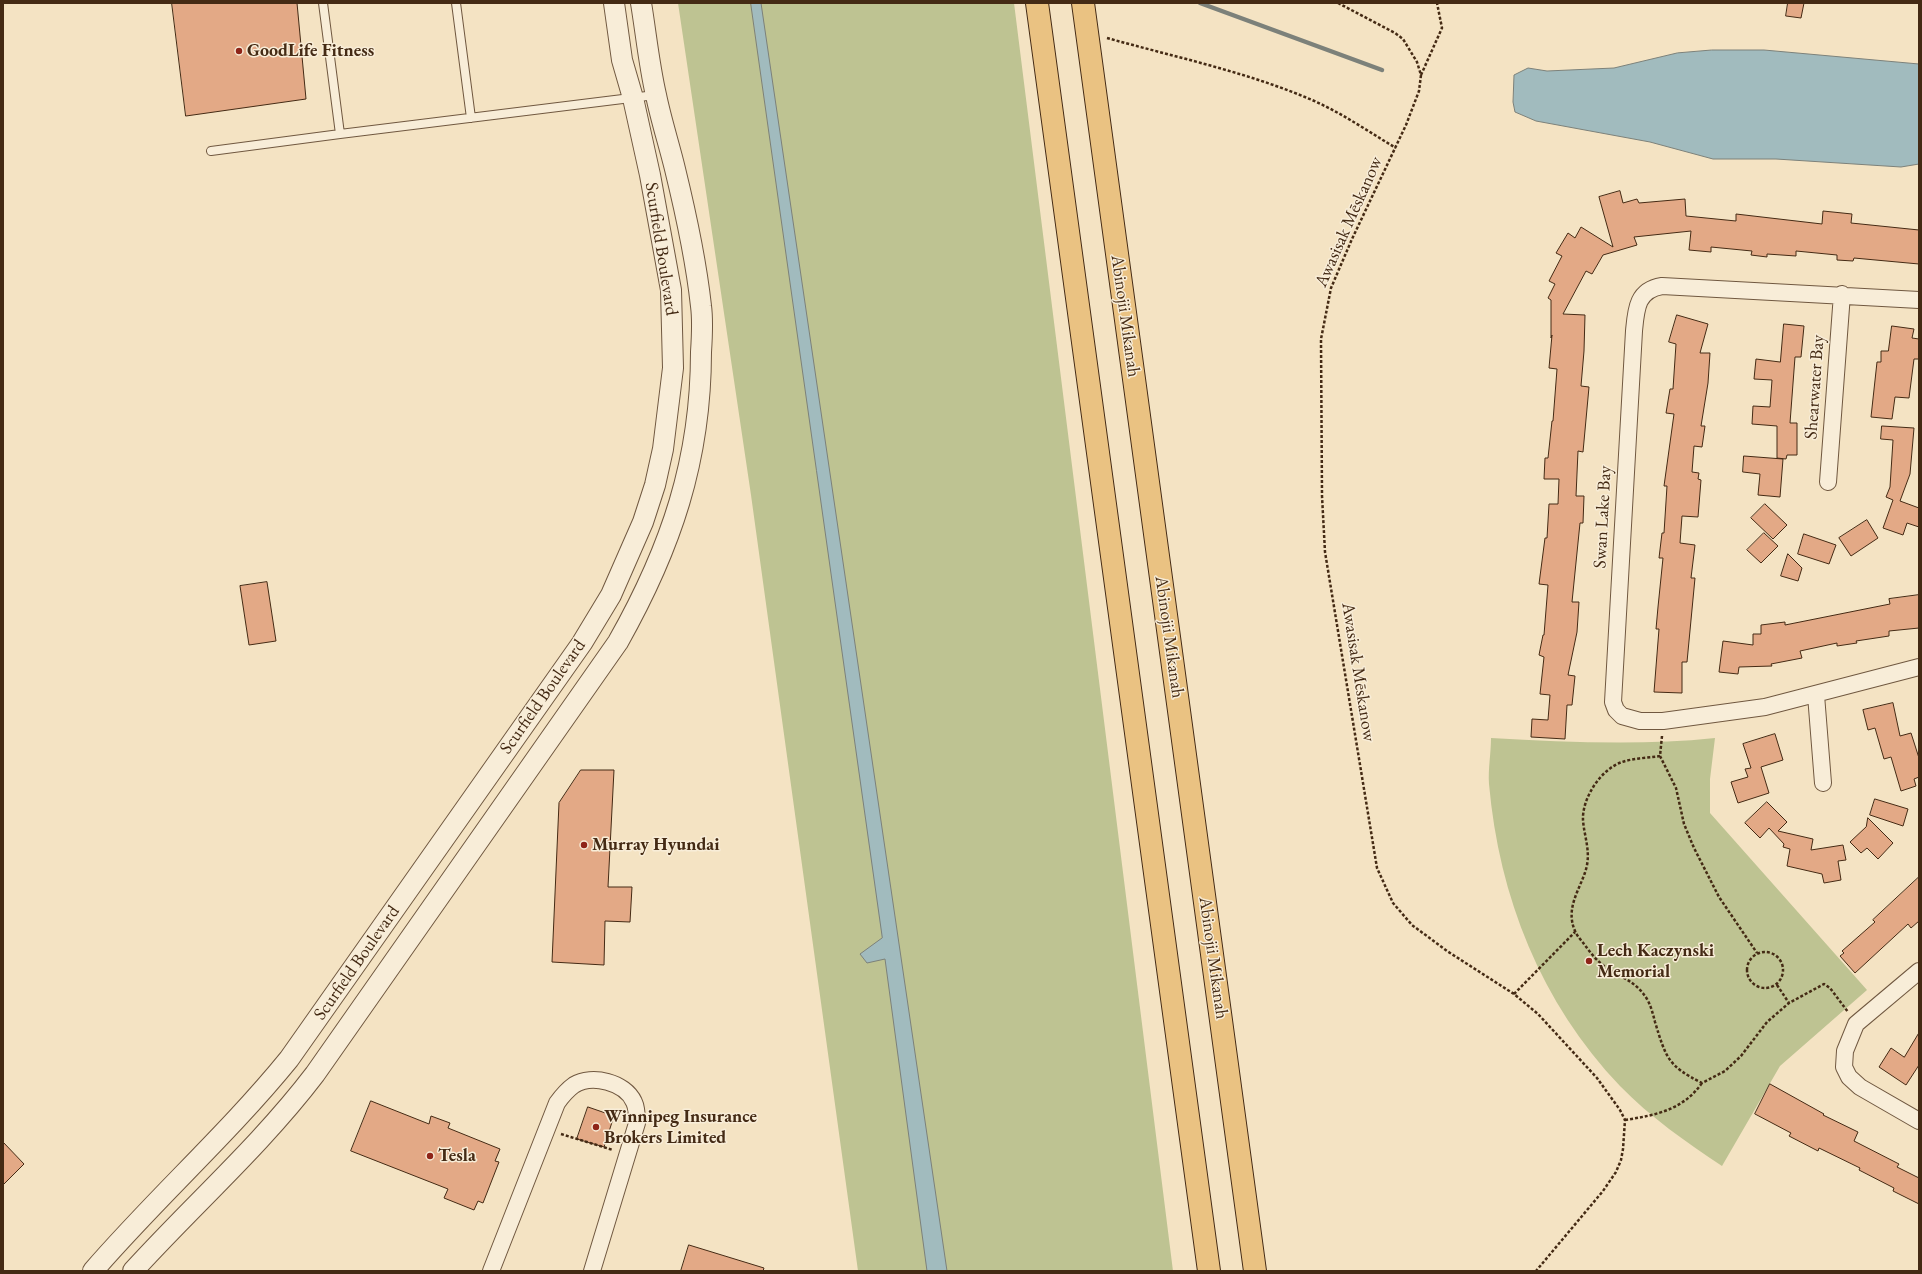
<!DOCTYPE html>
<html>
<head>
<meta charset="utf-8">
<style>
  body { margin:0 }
  #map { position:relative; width:1922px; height:1274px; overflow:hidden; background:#f4e3c3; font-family:"EB Garamond",serif }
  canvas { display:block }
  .frame { position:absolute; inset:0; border:4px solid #442a14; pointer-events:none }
</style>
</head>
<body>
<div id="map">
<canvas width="1922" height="1274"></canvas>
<div class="frame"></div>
</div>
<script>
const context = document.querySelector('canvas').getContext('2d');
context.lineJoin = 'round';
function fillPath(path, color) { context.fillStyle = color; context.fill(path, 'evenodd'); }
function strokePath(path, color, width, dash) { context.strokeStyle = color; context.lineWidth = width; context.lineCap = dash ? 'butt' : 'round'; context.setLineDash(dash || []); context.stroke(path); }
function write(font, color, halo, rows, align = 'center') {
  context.font = font + ' "EB Garamond",serif'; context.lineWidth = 3; context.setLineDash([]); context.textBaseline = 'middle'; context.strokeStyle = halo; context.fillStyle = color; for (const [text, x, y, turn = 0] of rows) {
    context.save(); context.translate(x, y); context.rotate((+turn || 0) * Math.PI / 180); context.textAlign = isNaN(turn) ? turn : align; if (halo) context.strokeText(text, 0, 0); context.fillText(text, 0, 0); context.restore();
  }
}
fillPath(new Path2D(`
  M678 3H1014L1173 1271H858L751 495Z
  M1491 738C1566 742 1640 746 1715 738L1710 779V813L1867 990 1780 1066 1722 1166C1686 1142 1650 1117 1620 1086 1541 1003 1499 897 1489 784 1488 769 1491 753 1491 738Z`), '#bec392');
const water = new Path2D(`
  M751 3H761L947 1271H927L885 959 867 963 860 954 882 938Z
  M1712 50H1764L1919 64V164L1901 167 1776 159H1713L1650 142 1536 121 1515 112 1513 102 1514 75 1528 68 1547 71 1614 68 1677 53Z`);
fillPath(water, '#a1bbbe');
strokePath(water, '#7c817a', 1);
strokePath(new Path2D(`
  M1200 3 1382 70`), '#7c817a', 4.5);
const building = new Path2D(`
  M172 3H297L306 99 186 116Z
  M1788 3H1804L1801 18 1786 16Z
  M1620 191 1623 203 1637 199 1639 203 1685 199 1686 216 1736 221V214L1822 224 1823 211 1852 214 1851 223 1919 230V264L1854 258 1853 261 1837 260V255L1796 251V256L1767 254V257L1751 255 1752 251 1711 247V252L1689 250 1691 231 1634 237 1637 245 1603 255 1592 274 1586 271 1563 314 1585 315 1584 351 1581 386 1589 387 1583 452 1578 451 1576 496H1584L1583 523H1580L1572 602H1579L1577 632 1568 675 1575 676 1572 705H1567L1565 739 1531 737 1532 719 1548 720 1550 695 1540 694 1544 657 1539 655 1543 635H1544L1548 585 1539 584 1545 538H1547L1549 504H1558L1559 479H1544L1545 458H1548L1552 421H1553L1557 369 1549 368 1552 335 1551 338V300L1548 298 1555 284 1549 281 1562 256 1556 253 1568 233 1575 238 1581 227 1613 247 1599 197Z
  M1677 315 1708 324 1700 353H1710L1708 383 1701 426H1705L1702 447 1694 446 1692 472 1699 473 1698 479 1701 480 1698 517 1682 516 1680 543 1695 545 1691 578H1695L1687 662H1682V693L1654 692 1659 629H1656L1658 607 1663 558H1659L1662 533H1664L1667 486H1664L1674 414 1666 413 1670 389H1673L1676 344 1669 342Z
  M1784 324 1804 326 1801 357H1795L1790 423H1797V455H1787L1786 459 1777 458V426L1752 424 1753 406 1770 407 1772 380 1754 379 1756 359 1780 362Z
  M1892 326 1914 329 1912 338 1919 339V359H1914L1909 398 1895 397 1892 419 1871 417 1877 362H1881V351H1888Z
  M1882 426 1914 428 1910 474 1900 501 1919 508V527L1907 523 1903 535 1883 528 1893 500 1886 497 1890 487 1893 440 1881 439Z
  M1744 456 1783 459 1780 497 1758 495 1760 474 1743 472Z
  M1765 504 1787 525 1773 539 1751 518Z
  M1867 520 1878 538 1851 556 1839 538Z
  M1764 533 1778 546 1761 563 1747 550Z
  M1804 534 1836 545 1829 564 1798 554Z
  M1788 554 1802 568 1798 581 1781 576Z
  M267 582 276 641 249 645 240 586Z
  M1919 595V628L1889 631V636L1856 641 1857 643 1837 646V643L1800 651 1802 658 1771 664 1772 666 1739 667 1738 674 1719 672 1723 641 1753 645V634H1761V625L1785 622V625L1890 604 1889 599Z
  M1893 703 1900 736 1911 733 1919 758V777L1914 779 1916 786 1901 791 1891 757 1884 759 1875 728 1868 730 1863 710Z
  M1775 734 1783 760 1761 767 1769 793 1738 803 1731 782 1748 777 1745 769 1751 768 1743 744Z
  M581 770H614L608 887H632L630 922 605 921 604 965 552 962 559 803Z
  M1875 799 1908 809 1903 826 1870 815Z
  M1767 802 1787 822 1778 831 1813 839 1811 850 1843 845 1846 860 1838 861 1841 880 1824 883 1822 874 1787 866 1790 849 1783 847 1784 844 1769 828 1760 838 1745 823Z
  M1868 818 1893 843 1878 859 1867 848 1861 853 1850 842 1866 827Z
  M1919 877V921L1911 928 1908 924 1855 973 1840 956 1844 953 1842 951 1875 922 1873 920Z
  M1919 1033V1065L1906 1085 1879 1067 1891 1048 1904 1057Z
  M1770 1084 1824 1114 1823 1115 1858 1132 1854 1141 1899 1164 1897 1167 1919 1178V1204L1893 1191 1894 1188 1859 1170 1860 1168 1819 1148 1818 1151 1789 1136 1791 1133 1755 1114Z
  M371 1101 429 1124 431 1116 450 1123 448 1128 500 1149 495 1161 499 1162 483 1203 478 1201 474 1210 444 1198 448 1189 351 1151Z
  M588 1107 614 1116 604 1147 577 1139Z
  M3 1142 24 1164 3 1185Z
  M689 1245 764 1268 763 1271H681Z`);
fillPath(building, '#e3a986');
strokePath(building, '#442a14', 1);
const service = new Path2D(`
  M323 3 340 134 655 95
  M456 3C461 41 466 79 471 118
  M211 151 340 134`);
const minor = new Path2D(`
  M1919 300 1662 286C1637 290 1636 309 1634 331L1613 702 1616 710 1622 716 1640 721H1663L1765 707 1919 667
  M1828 482 1842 294
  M1816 695 1823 783
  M1919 971 1856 1024 1845 1051 1844 1067 1849 1077 1860 1087 1919 1121
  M491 1271 557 1103C562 1096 567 1090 574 1085 592 1074 625 1082 634 1102 637 1108 637 1116 637 1123L592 1271`);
const tertiary = new Path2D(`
  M93 1271C156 1198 228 1134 289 1059L582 643 611 595 643 522 655 485 663 449 673 368 671 290 650 175 633 98 622 60 614 3
  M133 1271C193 1205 261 1145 315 1074L618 642C671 548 701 460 701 352 702 337 703 321 701 306 696 260 686 214 675 169 669 144 661 120 656 95 649 65 646 33 641 3`);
const primary = new Path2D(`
  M1037 3 1209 1271
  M1083 3 1255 1271`);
strokePath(service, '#705840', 10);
strokePath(minor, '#705840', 18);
strokePath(tertiary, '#705840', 22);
strokePath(primary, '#442a14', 24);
strokePath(new Path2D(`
  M1338 3 1395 33 1403 39 1417 62 1421 75 1419 91 1406 125 1352 239 1331 288 1321 339 1322 496 1325 552 1377 868 1393 903 1412 925 1447 951 1514 994 1538 1014 1597 1078 1620 1110 1625 1120 1623 1149 1621 1160 1616 1172 1603 1191 1536 1271
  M1107 38C1175 57 1247 72 1312 100 1342 113 1369 132 1396 148
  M1421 75 1442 28 1437 3
  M1662 736 1660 756 1676 788 1684 824 1694 848 1719 897 1757 953
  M1660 756C1648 758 1634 758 1622 762 1601 769 1582 798 1583 820 1584 835 1590 849 1587 865 1583 886 1564 906 1575 931 1577 936 1581 940 1584 944 1590 952 1596 960 1604 966 1621 978 1635 980 1647 999 1651 1006 1653 1014 1655 1022 1666 1058 1668 1066 1702 1083L1725 1071 1741 1056 1767 1022 1789 1003 1824 984 1830 988 1848 1012
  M1747 970a18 18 0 1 1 36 0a18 18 0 1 1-36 0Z
  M1777 985 1789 1003
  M1514 994 1575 932
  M1625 1120C1656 1115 1683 1110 1702 1083
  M561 1134 613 1150`), '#442a14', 2.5, [3, 2]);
strokePath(service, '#f8edd8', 8);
strokePath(minor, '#f8edd8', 16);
strokePath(tertiary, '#f8edd8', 20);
strokePath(primary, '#eac282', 22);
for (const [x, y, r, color] of [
  [239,51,4,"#8f2418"],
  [584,845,4,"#8f2418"],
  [1589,961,4,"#8f2418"],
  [596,1127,4,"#8f2418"],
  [430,1156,4,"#8f2418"]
]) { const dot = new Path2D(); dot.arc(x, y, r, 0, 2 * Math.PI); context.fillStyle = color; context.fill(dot); strokePath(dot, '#f8edd8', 1.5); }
write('bold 18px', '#442a14', '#f8edd8', [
  ["GoodLife Fitness",247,51],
  ["Murray Hyundai",592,845],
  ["Lech Kaczynski",1597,951],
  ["Memorial",1597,972],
  ["Winnipeg Insurance",604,1117],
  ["Brokers Limited",604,1138],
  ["Tesla",438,1156]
], 'left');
write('18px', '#442a14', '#f8edd8', [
  ["Awasisak Mēskanow",1349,222,-66],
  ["Scurfield Boulevard",661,249,81],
  ["Abinojii Mikanah",1125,316,82],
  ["Shearwater Bay",1815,387,-86],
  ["Swan Lake Bay",1603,517,-87],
  ["Abinojii Mikanah",1169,637,82],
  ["Awasisak Mēskanow",1358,672,81],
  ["Scurfield Boulevard",543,697,-55],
  ["Abinojii Mikanah",1213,958,82],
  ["Scurfield Boulevard",357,963,-55]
]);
</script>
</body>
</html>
